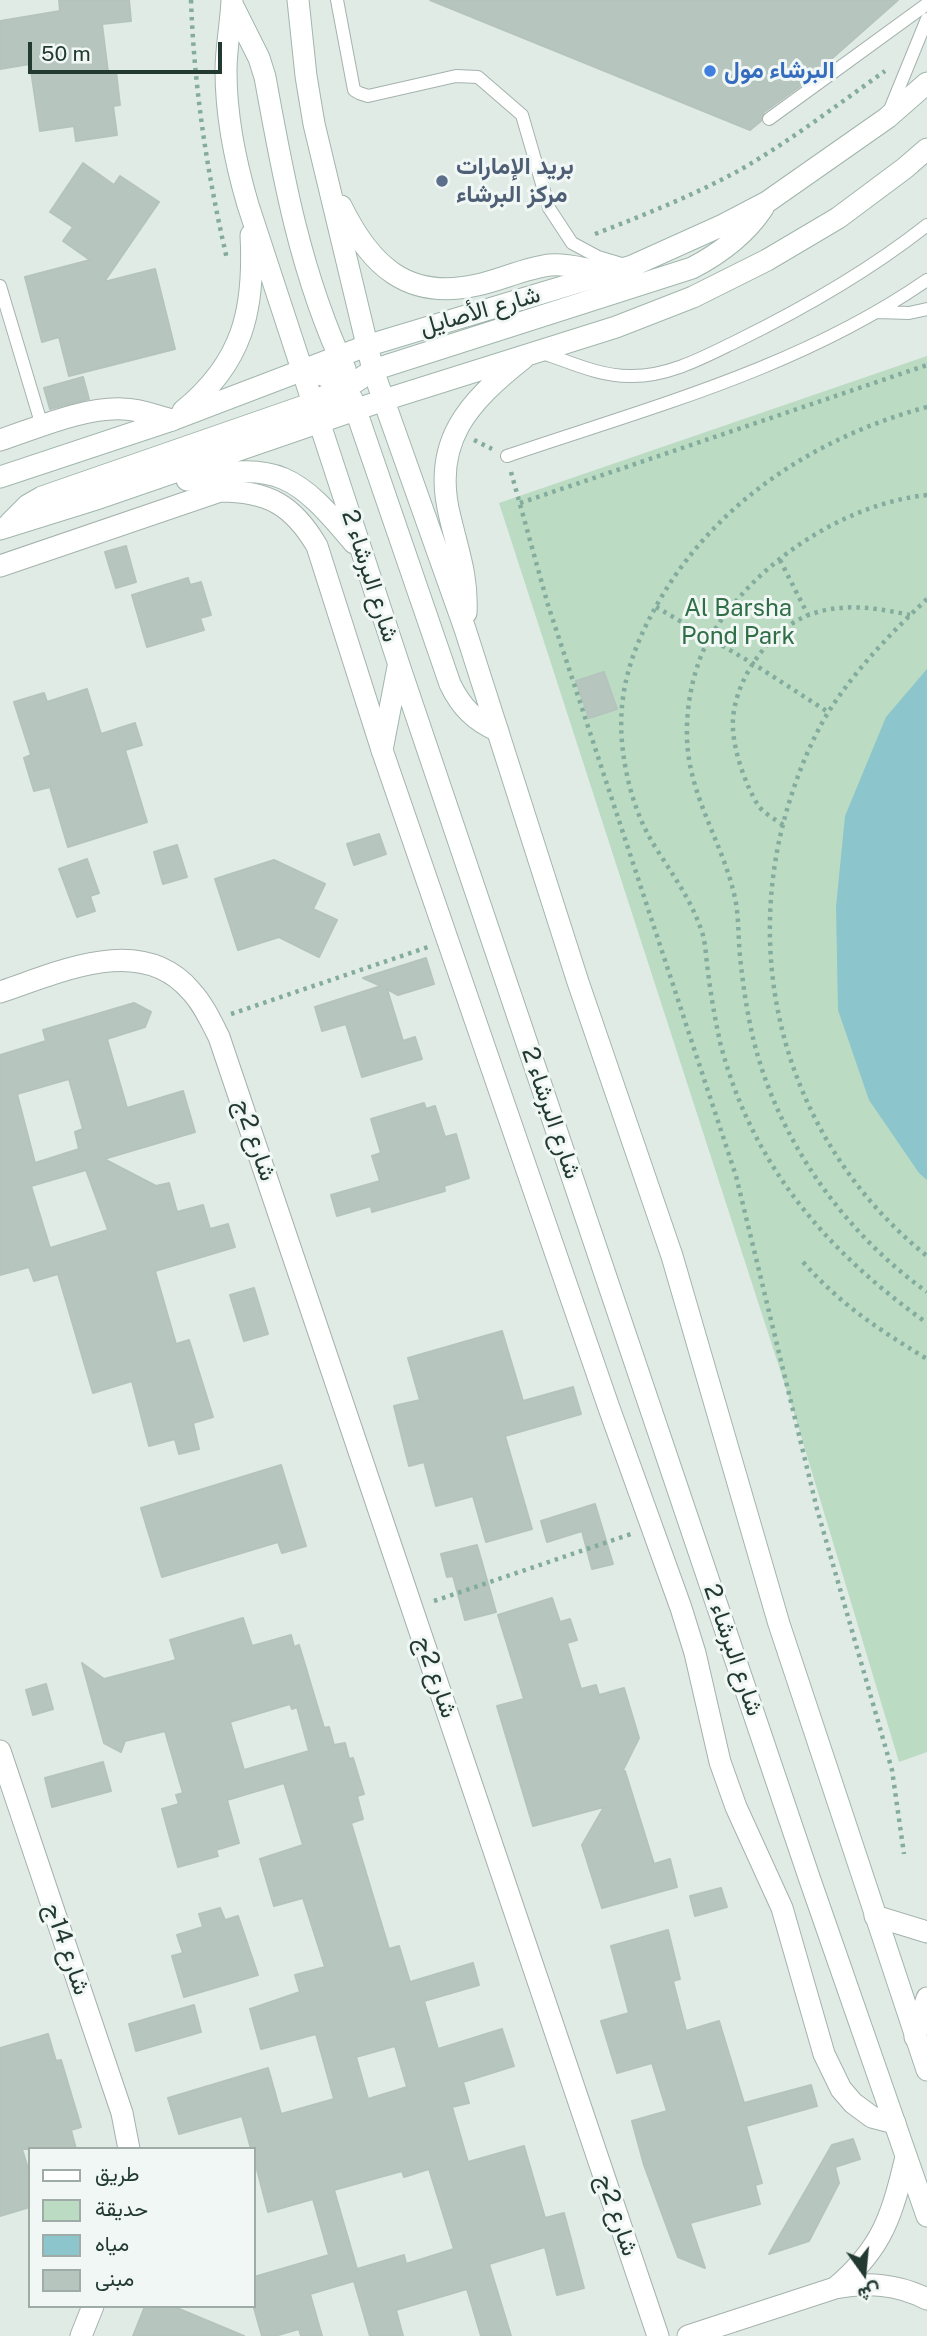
<!DOCTYPE html>
<html>
<head>
<meta charset="utf-8">
<style>
  body { margin:0 }
  #map { position:relative; width:927px; height:2336px; overflow:hidden; background:#e1ebe6; font-family:"Public Sans",Vazirmatn,sans-serif }
  canvas { display:block }
  .legend { position:absolute; left:28px; top:2147px; width:228px; height:161px; box-sizing:border-box; background:#f1f7f4; border:2px solid #9faba7; margin:0; padding:9px 12px; list-style:none; font-size:21px; color:#233a33 }
  .legend li { display:flex; align-items:center; gap:14px; height:35px }
  .legend b { width:35px; border:2px solid #9faba7 }
  .north { position:absolute; left:829px; top:2238px; width:70px; height:70px; -webkit-text-stroke:5px #f1f7f4; paint-order:stroke; rotate:165deg; font-size:19px; font-weight:700; line-height:28px; text-align:center; color:#233a33 }
  .north::after { content:''; display:block; margin:auto; width:24px; height:32px; background:#233a33; clip-path:polygon(50% 0,100% 100%,50% 72%,0 100%) }
  .scale { position:absolute; left:28px; top:42px; width:194px; height:32px; box-sizing:border-box; border:4px solid #233a33; border-top:0; padding-left:9px; font-size:21px; line-height:24px; white-space:nowrap; color:#233a33; -webkit-text-stroke:5px #f1f7f4; paint-order:stroke }
</style>
</head>
<body>
<div id="map">
<canvas width="927" height="2336"></canvas>
<ul class="legend">
<li><b style="height:9px;background:#fff"></b>طريق</li>
<li><b style="height:19px;background:#bbdbc3"></b>حديقة</li>
<li><b style="height:19px;background:#8cc5cc"></b>مياه</li>
<li><b style="height:19px;background:#b7c5bf"></b>مبنى</li>
</ul>
<div class="north">ش</div>
<div class="scale">50 m</div>
</div>
<script>
const context = document.querySelector('canvas').getContext('2d');
context.lineJoin = 'round';
function fillPath(path, color) { context.fillStyle = color; context.fill(path, 'evenodd'); }
function strokePath(path, color, width, dash) { context.strokeStyle = color; context.lineWidth = width; context.lineCap = dash ? 'butt' : 'round'; context.setLineDash(dash || []); context.stroke(path); }
function write(font, color, halo, rows, align = 'center') {
  context.font = font + ' "Public Sans",Vazirmatn,sans-serif'; context.lineWidth = 6; context.setLineDash([]); context.textBaseline = 'middle'; context.strokeStyle = halo; context.fillStyle = color; for (const [text, x, y, turn = 0] of rows) {
    context.save(); context.translate(x, y); context.rotate((+turn || 0) * Math.PI / 180); context.textAlign = isNaN(turn) ? turn : align; if (halo) context.strokeText(text, 0, 0); context.fillText(text, 0, 0); context.restore();
  }
}
fillPath(new Path2D(`
  M927 356V1752L899 1762 795 1416 499 503Z`), '#bbdbc3');
fillPath(new Path2D(`
  M927 669V1180L919 1173 869 1100 838 1010 836 907 845 816 886 717Z`), '#8cc5cc');
const building = new Path2D(`
  M59 0H129L131 21 102 24 108 72 116 71 120 105 113 106 117 135 76 141 74 126 40 131 30 64 0 69V21L60 11Z
  M430 0H898L803 84 764 112 761 121 750 130Z
  M83 163 114 185 120 176 159 202 104 282 155 269 175 349 69 376 59 337 42 342 25 277 90 260 63 241 73 227 50 212Z
  M83 377 89 399 50 409 44 388Z
  M126 546 136 582 116 588 105 552Z
  M188 578 190 585 201 582 211 615 200 618 204 630 147 647 132 595Z
  M604 672 617 709 589 718 576 681Z
  M87 689 101 734 135 723 142 745 125 750 147 822 68 847 50 787 34 791 24 758 31 755 14 702 44 693 47 702Z
  M379 834 386 854 354 865 347 844Z
  M177 845 187 877 163 884 154 852Z
  M87 859 99 893 90 896 95 911 77 917 59 869Z
  M274 860 325 884 313 909 337 920 319 957 279 937 238 950 215 879Z
  M426 958 434 984 398 995 387 989 403 1041 415 1037 422 1059 362 1077 346 1024 322 1031 315 1007 381 986 363 978Z
  M134 1003 151 1012 145 1027 107 1039 127 1108 183 1091 195 1132 104 1159 156 1186 169 1183 177 1212 203 1205 210 1229 228 1224 235 1247 155 1271 176 1344 189 1340 213 1417 193 1423 199 1449 179 1454 175 1439 149 1446 132 1381 93 1393 58 1274 34 1281 29 1267 0 1275V1055L46 1041 43 1030ZM69 1079 83 1129 75 1132 79 1149 35 1163 17 1094ZM86 1170 108 1230 50 1248 31 1186Z
  M424 1103 426 1109 435 1106 445 1137 456 1134 469 1178 444 1186 445 1191 372 1212 371 1206 337 1216 331 1195 380 1181 372 1156 381 1153 371 1119Z
  M254 1288 268 1334 244 1341 230 1295Z
  M502 1331 523 1401 573 1387 581 1414 505 1436 532 1529 486 1542 473 1496 436 1506 424 1462 409 1466 394 1406 420 1400 408 1358Z
  M281 1465 306 1546 282 1553 278 1542 162 1577 141 1508Z
  M595 1504 613 1564 592 1569 582 1531 547 1542 541 1521Z
  M477 1545 496 1612 465 1620 453 1576 447 1577 441 1554Z
  M552 1598 560 1622 570 1619 577 1640 567 1643 581 1689 596 1685 599 1695 624 1688 639 1738 622 1772 625 1771 654 1864 670 1859 677 1887 602 1908 582 1845 604 1807 533 1826 497 1706 524 1699 498 1615Z
  M243 1618 252 1646 291 1635 294 1647 299 1645 324 1728 329 1727 334 1745 345 1743 349 1759 353 1758 364 1794 357 1796 363 1819 351 1823 389 1949 399 1946 410 1982 473 1963 479 1985 424 2001 438 2049 502 2029 514 2066 463 2082 469 2103 452 2107 468 2162 524 2146 545 2218 564 2213 584 2288 557 2295 545 2247 489 2264 511 2336H481L467 2289 396 2310 403 2336H370L354 2281 310 2294 322 2336H301L299 2329 275 2336H262L254 2308V2277L329 2255 313 2199 268 2212 254 2158V2149H251L242 2116 179 2134 168 2098 268 2068 281 2114 334 2099 316 2034 261 2049 250 2009 300 1992 295 1975 325 1967 303 1898 274 1906 260 1859 303 1845 284 1783 227 1800 239 1843 216 1850 218 1856 178 1867 162 1809 179 1804 176 1795 183 1793 165 1731 125 1741 121 1752 104 1743 82 1663 104 1679 176 1660 170 1640ZM290 1704 292 1709 297 1707 309 1751 244 1770 230 1722ZM395 2046 407 2087 368 2099 356 2057ZM429 2169 454 2249 406 2264 404 2255 357 2269 334 2190 402 2171 404 2177Z
  M46 1684 53 1709 33 1715 26 1690Z
  M103 1762 111 1791 52 1807 45 1778Z
  M721 1888 727 1907 695 1916 690 1896Z
  M220 1908 225 1920 238 1916 258 1975 184 1997 172 1956 183 1953 177 1935 203 1927 199 1914Z
  M668 1930 680 1979 673 1981 686 2031 719 2021 744 2103 811 2085 817 2106 746 2126 762 2183 755 2185 760 2204 690 2223 705 2268 678 2257 644 2165 632 2121 667 2111 652 2063 617 2073 601 2021 629 2013 611 1946Z
  M194 2005 201 2032 136 2051 129 2024Z
  M48 2034 56 2061 61 2060 81 2127 71 2130 76 2149H22L30 2175V2207L0 2216V2048Z
  M853 2139 860 2159 835 2167 839 2183 809 2241 769 2254 832 2145Z
  M145 2306H172L244 2336H133Z`);
fillPath(building, '#b7c5bf');
strokePath(building, '#b4c4bd', 2);
const lane = new Path2D(`
  M337 0 354 90 359 93 368 96 456 76 478 77 522 115 549 208 572 243 598 257 625 265
  M889 112 927 19
  M769 119 927 4
  M0 286 42 426
  M877 312 909 313 927 309
  M540 352C570 362 601 377 632 376 670 376 704 357 737 341 804 308 869 271 927 225
  M507 456C651 407 800 368 927 280`);
const street = new Path2D(`
  M0 440C37 428 84 407 123 409 140 409 156 416 172 420
  M0 566 220 491C268 491 293 505 317 546L382 750 609 1408 681 1608 695 1653 720 1762 736 1807 782 1908 824 2054 841 2089 853 2103 872 2117 895 2123
  M0 992C58 973 141 932 191 991 203 1004 211 1021 219 1037L658 2336
  M0 1751 122 2113 129 2149
  M875 1916 927 1932
  M915 2037 927 1998
  M835 2288C883 2248 892 2215 906 2157
  M81 2336 93 2306
  M688 2336 835 2288C868 2282 897 2284 927 2299`);
const secondary = new Path2D(`
  M232 0C231 24 226 47 226 71 226 117 235 161 248 205L399 665 810 1880 927 2216
  M298 0 306 76 314 124 373 370 465 629 578 982 672 1256 779 1624 927 2070
  M232 4 259 58 265 77C283 177 301 276 345 369
  M341 206C370 265 407 301 477 285 501 280 525 268 550 265 567 263 587 270 604 272
  M302 371C324 372 339 381 352 399L450 684C461 707 475 721 498 731
  M183 411C243 362 255 310 251 235
  M320 422 345 389 373 370 692 268C721 253 745 235 763 208
  M0 477 172 420 366 346 632 266 723 225 767 202 887 118 927 83
  M187 480C278 460 297 475 354 543
  M10 523 28 505 42 497 313 403 325 396
  M0 529 93 500 384 400 616 327 693 297 767 260 838 218 905 168 927 149
  M466 613C468 577 458 551 450 517 431 442 468 402 524 358
  M382 750 398 667`);
strokePath(lane, '#a4b2ad', 14);
strokePath(street, '#a4b2ad', 23);
strokePath(secondary, '#a1b6ad', 23);
strokePath(new Path2D(`
  M191 0C194 87 207 173 227 259
  M595 234C644 215 692 196 738 171 789 142 837 105 885 71
  M927 407C819 436 720 499 662 596 627 655 612 706 627 775 632 799 641 824 654 845 672 874 691 899 702 932 706 945 706 959 708 972 711 996 715 1019 720 1042 751 1164 826 1251 927 1323
  M474 440 492 449
  M511 472 548 605 736 1176 817 1509 892 1770 904 1854
  M927 495C842 504 752 565 709 639 691 672 684 716 688 752 694 804 724 847 735 898 739 917 738 936 740 956 742 977 745 998 749 1019 769 1127 838 1228 927 1292
  M520 503 927 365
  M780 560 808 615
  M927 599C891 633 856 669 829 711 810 742 796 778 786 813 740 976 794 1149 927 1256
  M656 607 752 663 828 712
  M783 825C775 819 763 813 758 805 746 786 734 752 733 729 730 685 768 630 809 615 842 602 877 608 910 615
  M231 1014 428 947
  M803 1262C841 1305 878 1329 927 1359
  M434 1601 631 1534`), '#83ac9e', 4.5, [3.5, 5]);
strokePath(lane, '#fff', 12);
strokePath(street, '#fff', 21);
strokePath(secondary, '#fff', 21);
for (const [x, y, r, color] of [
  [710,71,7,"#3f7fe0"],
  [442,181,7,"#5c6f8a"]
]) { const dot = new Path2D(); dot.arc(x, y, r, 0, 2 * Math.PI); context.fillStyle = color; context.fill(dot); strokePath(dot, '#f1f7f4', 2.5); }
write('bold 24px', '#366cbe', '#f1f7f4', [
  ["البرشاء مول",724,71]
], 'left');
write('bold 24px', '#4e5e75', '#f1f7f4', [
  ["بريد الإمارات",456,167],
  ["مركز البرشاء",456,195]
], 'left');
write('24px', '#233a33', '#f1f7f4', [
  ["شارع الأصايل",480,311,-16],
  ["شارع البرشاء 2",370,576,72],
  ["شارع البرشاء 2",551,1113,71],
  ["شارع 2ج",255,1140,71],
  ["شارع البرشاء 2",733,1650,71],
  ["شارع 2ج",436,1677,71],
  ["شارع 14ج",67,1949,71],
  ["شارع 2ج",617,2215,71]
]);
write('24px', '#2f6e46', '#f1f7f4', [
  ["Al Barsha",738,609],
  ["Pond Park",738,637]
]);
</script>
</body>
</html>
